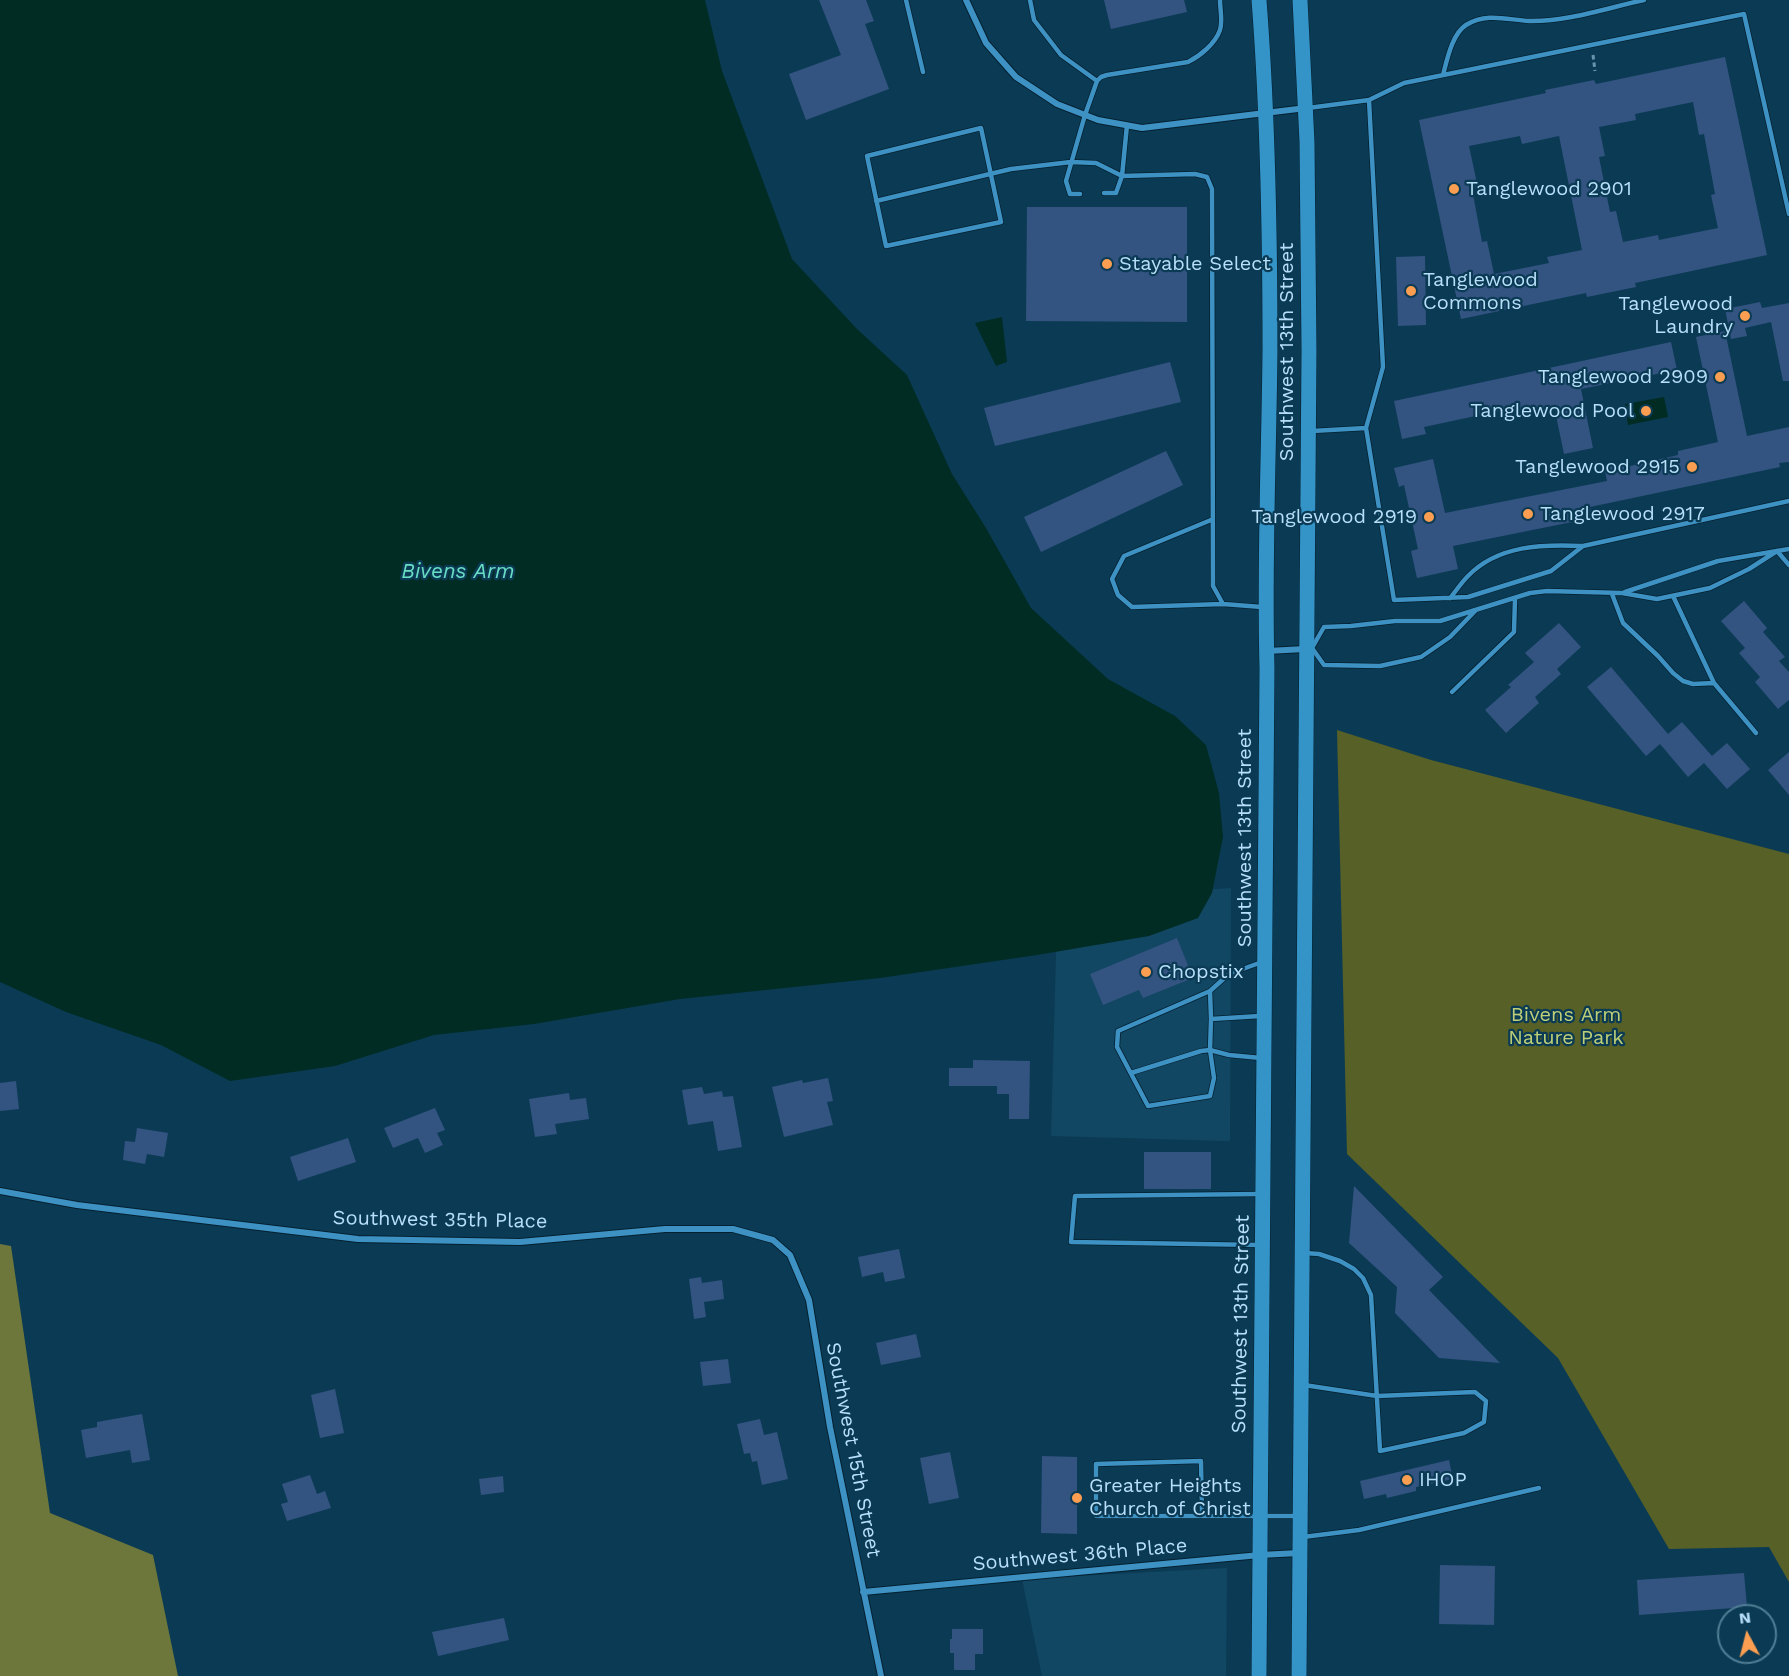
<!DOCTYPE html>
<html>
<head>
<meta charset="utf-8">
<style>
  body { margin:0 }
  #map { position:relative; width:1789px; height:1676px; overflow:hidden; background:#0b3b54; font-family:"Work Sans",sans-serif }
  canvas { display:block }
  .north { position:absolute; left:1717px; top:1604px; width:60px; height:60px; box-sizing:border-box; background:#0b3b54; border:2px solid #507d96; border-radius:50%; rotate:353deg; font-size:16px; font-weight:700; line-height:24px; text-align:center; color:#b8dffa }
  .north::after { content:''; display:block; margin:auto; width:21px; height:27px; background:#fb9e51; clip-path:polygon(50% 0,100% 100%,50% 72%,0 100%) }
</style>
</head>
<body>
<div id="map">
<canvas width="1789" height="1676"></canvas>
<div class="north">N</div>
</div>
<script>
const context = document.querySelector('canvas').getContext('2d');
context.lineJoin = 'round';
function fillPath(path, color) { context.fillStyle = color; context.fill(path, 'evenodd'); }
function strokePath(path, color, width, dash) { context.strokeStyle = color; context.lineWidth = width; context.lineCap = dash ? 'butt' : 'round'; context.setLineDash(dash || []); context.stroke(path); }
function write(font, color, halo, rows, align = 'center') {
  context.font = font + ' "Work Sans",sans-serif'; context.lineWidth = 4.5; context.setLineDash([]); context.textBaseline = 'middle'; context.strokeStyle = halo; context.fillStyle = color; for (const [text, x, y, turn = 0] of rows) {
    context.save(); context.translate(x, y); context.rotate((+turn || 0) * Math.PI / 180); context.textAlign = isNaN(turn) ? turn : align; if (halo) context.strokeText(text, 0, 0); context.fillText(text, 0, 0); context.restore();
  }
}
fillPath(new Path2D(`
  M1231 888 1230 1141 1051 1136 1057 919 1202 890Z
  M1227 1568 1226 1676H1042L1022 1579Z`), '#124763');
fillPath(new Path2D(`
  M1337 730 1431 760 1789 854V1582L1769 1547 1669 1549 1558 1358 1347 1154Z`), '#576026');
fillPath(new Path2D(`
  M0 1244 11 1246 50 1513 153 1555 178 1676H0Z`), '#6d773c');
fillPath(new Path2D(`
  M0 0H705L722 71 792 259 857 329 907 375 952 474 986 528 1031 608 1108 679 1175 716 1206 745 1219 793 1223 837 1212 893 1198 918 1149 936 1037 955 880 978 680 999 534 1024 434 1035 335 1066 230 1081 161 1045 66 1012 0 982Z
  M1002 317 1007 362 996 366 975 323Z
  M1664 397 1668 417 1628 425 1625 404Z`), '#002c24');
fillPath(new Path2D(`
  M819 0H866L874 21 865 24 889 89 806 120 789 74 841 55Z
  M1104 0H1184L1187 12 1111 29Z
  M1725 57 1767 255 1635 283 1636 287 1587 297 1586 293 1461 319 1419 120 1546 93 1545 90 1594 80 1596 84ZM1693 102 1699 135 1704 134 1715 194 1711 195 1718 228 1659 240 1658 235 1623 242 1616 211 1610 212 1599 157 1605 156 1599 127 1636 120 1635 114ZM1520 136 1522 144 1559 136 1582 250 1547 257 1549 263 1494 274 1487 241 1482 242 1472 189 1478 188 1469 146Z
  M1027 207H1187V322L1026 321Z
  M1425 256 1426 325 1398 326 1396 257Z
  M1760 302 1762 308 1789 303V381H1783L1771 322 1745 328 1747 336 1731 339 1725 309Z
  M1725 331 1747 436 1789 427V462L1779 463 1780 467 1590 507 1592 518 1453 546 1458 569 1417 578 1411 551 1418 549 1404 485 1399 487 1394 468 1433 459 1445 513 1607 481 1604 466 1625 462 1626 467 1678 455V451L1718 442 1696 337Z
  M1671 342 1677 370 1581 389 1593 448 1564 454 1554 406 1515 415 1513 408 1424 427 1426 434 1402 439 1394 401Z
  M1170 362 1181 402 995 446 984 408Z
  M1166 451 1183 485 1041 552 1024 517Z
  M1744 601 1767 628 1763 632 1785 657 1779 661 1789 672V700L1778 709 1755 682 1760 677 1739 653 1745 648 1721 621Z
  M1559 623 1581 647 1557 669 1561 674 1535 697 1539 703 1506 733 1485 710 1511 687 1508 685 1534 662 1525 653Z
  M1611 667 1668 734 1682 722 1712 756 1727 743 1750 769 1727 789 1704 763 1688 777 1660 744 1646 756 1587 687Z
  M1789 752V795L1768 770Z
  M1177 938 1193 978 1143 998 1139 990 1103 1005 1090 974Z
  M973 1060 1030 1061 1029 1119H1009V1094H997V1086H949V1068H973Z
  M828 1078 833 1101 827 1102 833 1125 784 1137 772 1087 802 1080 803 1083Z
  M16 1081 19 1109 0 1111V1083Z
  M702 1087 704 1094 722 1091 723 1097 733 1096 742 1147 718 1151 713 1121 688 1125 682 1090Z
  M569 1093 570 1100 586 1098 589 1119 555 1124 557 1134 535 1137 529 1099Z
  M435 1108 445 1130 437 1133 443 1145 425 1153 418 1138 393 1148 384 1128Z
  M137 1128 168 1133 164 1157 147 1154 145 1164 123 1160 125 1141 135 1142Z
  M348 1138 356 1162 298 1181 290 1157Z
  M1144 1152H1211V1189H1144Z
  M1354 1186 1443 1277 1429 1290 1500 1363 1439 1358 1395 1313 1397 1287 1349 1243Z
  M899 1249 905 1278 885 1282 883 1272 862 1277 858 1257Z
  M701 1277 702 1283 722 1280 724 1299 704 1302 706 1317 694 1319 689 1279Z
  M916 1334 921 1357 881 1365 876 1343Z
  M728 1359 731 1383 703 1386 700 1362Z
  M335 1389 344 1433 320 1438 311 1395Z
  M142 1414 150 1460 132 1463 130 1450 86 1458 81 1430 97 1427V1422Z
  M760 1419 764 1435 777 1432 788 1479 762 1485 757 1461 752 1462 750 1453 744 1454 737 1424Z
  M950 1452 959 1498 929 1504 920 1458Z
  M1042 1456 1077 1457V1534L1041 1533Z
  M1449 1460 1453 1479 1416 1487V1491L1387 1498 1386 1494 1364 1499 1360 1481Z
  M310 1475 317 1494 325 1491 331 1508 287 1521 281 1504 288 1502 282 1484Z
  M503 1476 504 1492 481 1495 479 1479Z
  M1440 1565 1495 1566 1494 1625 1439 1624Z
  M1744 1573 1747 1607 1639 1615 1637 1580Z
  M504 1618 509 1640 438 1656 432 1632Z
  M952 1629H983V1654H975V1670H954V1653H950V1639H952Z`), '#335380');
const service = new Path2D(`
  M906 0 923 72
  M1030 0 1034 20 1061 55 1097 81
  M1443 75C1447 60 1452 34 1466 25 1487 12 1508 20 1529 21 1567 22 1607 8 1644 0
  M1308 108 1369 100
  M981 128 1001 222 886 246 867 156Z
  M1104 193H1116L1122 176 1127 125
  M1080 194H1070L1066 181 1085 115 1097 81 1101 77 1107 75 1188 62C1200 56 1215 44 1220 30 1223 21 1220 10 1220 0
  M876 201 1011 169 1071 162 1096 163 1122 176 1195 174 1207 177 1212 189 1213 586 1223 604 1262 607
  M1789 214 1744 14 1404 83 1369 100 1383 367 1366 428 1394 600 1468 597 1551 571 1583 546 1789 501
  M1312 431 1366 428
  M1211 520 1124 556 1112 579 1118 595 1132 607 1223 604
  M1777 551 1789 565
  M1625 592 1718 561 1789 549
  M1612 594 1623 623 1658 656 1673 673 1683 681 1693 684 1714 683 1756 733
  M1673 596 1714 683
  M1450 598C1456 591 1461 583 1468 576 1498 545 1543 544 1583 546
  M1476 610 1450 637 1421 657 1380 666 1324 665 1312 648 1324 627 1351 626 1395 621H1440L1530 593 1547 591 1622 593 1657 599 1710 588 1749 569 1777 551
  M1452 692 1514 632 1515 598
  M1210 991 1211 1019
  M1260 1016 1211 1019 1210 1050 1229 1055 1261 1058
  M1131 1073 1201 1051 1210 1050 1214 1078 1210 1096 1148 1106 1117 1047 1118 1031 1210 991 1229 974 1262 962
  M1260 1245 1071 1242 1075 1196 1260 1194
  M1304 1385 1377 1396 1475 1392 1486 1401 1484 1422 1464 1433 1380 1451 1371 1295 1363 1278 1354 1269 1340 1261 1319 1254 1305 1253
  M1202 1515 1201 1461 1096 1464V1516H1298
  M1303 1537 1359 1530 1539 1488`);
const minor = new Path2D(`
  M966 0 986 43 1016 77 1057 104 1098 120 1142 128 1306 108
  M1267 651 1305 649
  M0 1191 77 1205 358 1239 520 1242 665 1229H733L773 1240 790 1255 809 1300 830 1427 881 1676
  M863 1592 1260 1555 1299 1553`);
const primary = new Path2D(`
  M1259 1676 1267 668C1264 562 1269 456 1270 350 1270 233 1268 116 1259 0
  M1299 1676 1309 351 1307 142 1300 0`);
strokePath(service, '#052030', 6);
strokePath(minor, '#052030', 8);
strokePath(primary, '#052030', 16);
strokePath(new Path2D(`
  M1593 55 1595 71`), '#6893ad', 3, [4.5, 3]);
strokePath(service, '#3d92c3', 4.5);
strokePath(minor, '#3d92c3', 6);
strokePath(primary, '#3493c7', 15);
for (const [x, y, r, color] of [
  [1454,189,6,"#fb9e51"],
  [1107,264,6,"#fb9e51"],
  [1411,291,6,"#fb9e51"],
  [1745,316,6,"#fb9e51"],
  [1720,377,6,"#fb9e51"],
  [1646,411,6,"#fb9e51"],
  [1692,467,6,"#fb9e51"],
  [1528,514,6,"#fb9e51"],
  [1429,517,6,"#fb9e51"],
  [1146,972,6,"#fb9e51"],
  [1407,1480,6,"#fb9e51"],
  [1077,1498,6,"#fb9e51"]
]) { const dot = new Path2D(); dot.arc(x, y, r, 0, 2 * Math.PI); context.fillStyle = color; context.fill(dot); strokePath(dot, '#0b3b54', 2); }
write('20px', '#b8dffa', '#0b3b54', [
  ["Tanglewood 2901",1466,189],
  ["Stayable Select",1119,264],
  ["Tanglewood",1423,280],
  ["Commons",1423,303],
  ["Tanglewood",1733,304,"right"],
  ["Laundry",1733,327,"right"],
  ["Tanglewood 2909",1708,377,"right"],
  ["Tanglewood Pool",1634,411,"right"],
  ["Tanglewood 2915",1680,467,"right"],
  ["Tanglewood 2917",1540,514],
  ["Tanglewood 2919",1417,517,"right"],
  ["Chopstix",1158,972],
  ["IHOP",1419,1480],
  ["Greater Heights",1089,1486],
  ["Church of Christ",1089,1509]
], 'left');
write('20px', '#b8dffa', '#0b3b54', [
  ["Southwest 13th Street",1287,352,-90],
  ["Southwest 13th Street",1245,838,-90],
  ["Southwest 35th Place",440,1220,1],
  ["Southwest 13th Street",1241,1324,-89],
  ["Southwest 15th Street",853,1450,79],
  ["Southwest 36th Place",1080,1555,-5]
]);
write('20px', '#bfcf78', '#0b3b54', [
  ["Bivens Arm",1566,1015],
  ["Nature Park",1566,1038]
]);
write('italic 21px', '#68dec5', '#0b3b54', [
  ["Bivens Arm",458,572]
]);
</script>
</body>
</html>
